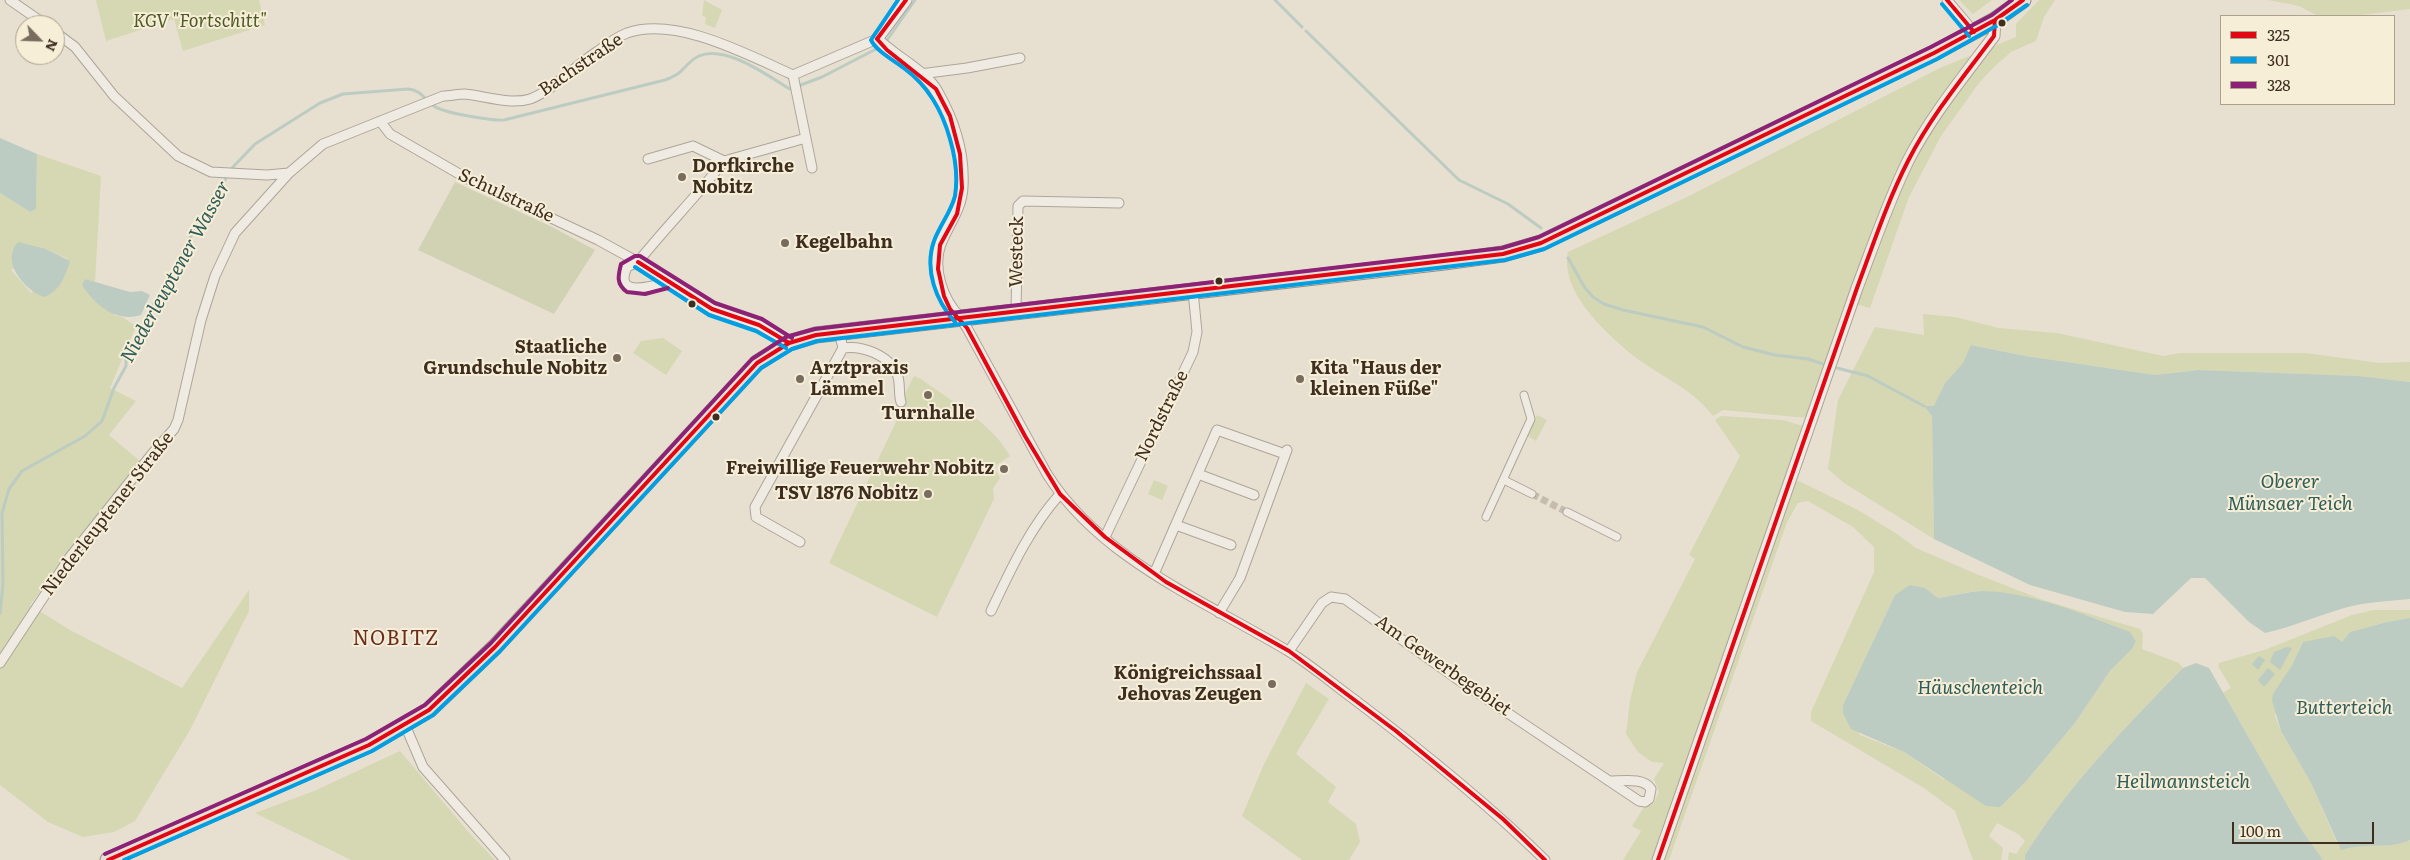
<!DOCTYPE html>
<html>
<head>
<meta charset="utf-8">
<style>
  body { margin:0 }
  #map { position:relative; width:2410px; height:860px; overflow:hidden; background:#e7e0d1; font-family:Literata,serif }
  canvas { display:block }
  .legend { position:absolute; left:2220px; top:15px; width:175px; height:90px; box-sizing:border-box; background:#f7eed8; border:1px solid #ada18e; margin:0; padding:6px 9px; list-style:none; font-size:15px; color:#3d2e20 }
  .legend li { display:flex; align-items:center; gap:10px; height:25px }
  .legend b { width:25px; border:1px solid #ada18e }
  .north { position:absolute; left:15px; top:15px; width:50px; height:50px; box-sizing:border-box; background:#f7eed8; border:1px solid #ada18e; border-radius:50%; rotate:114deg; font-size:14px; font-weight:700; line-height:20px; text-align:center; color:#3d2e20 }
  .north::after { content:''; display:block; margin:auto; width:18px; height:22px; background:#786c5e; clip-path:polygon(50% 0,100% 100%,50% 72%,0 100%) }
  .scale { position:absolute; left:2232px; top:822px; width:142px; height:22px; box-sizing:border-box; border:2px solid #3d2e20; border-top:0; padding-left:6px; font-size:15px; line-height:18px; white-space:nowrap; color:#3d2e20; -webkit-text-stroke:4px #f7eed8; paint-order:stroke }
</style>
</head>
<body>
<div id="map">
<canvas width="2410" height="860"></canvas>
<ul class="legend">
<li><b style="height:6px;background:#e30613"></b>325</li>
<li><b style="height:6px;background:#009fe3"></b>301</li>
<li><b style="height:6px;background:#8d2176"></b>328</li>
</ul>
<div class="north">N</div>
<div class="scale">100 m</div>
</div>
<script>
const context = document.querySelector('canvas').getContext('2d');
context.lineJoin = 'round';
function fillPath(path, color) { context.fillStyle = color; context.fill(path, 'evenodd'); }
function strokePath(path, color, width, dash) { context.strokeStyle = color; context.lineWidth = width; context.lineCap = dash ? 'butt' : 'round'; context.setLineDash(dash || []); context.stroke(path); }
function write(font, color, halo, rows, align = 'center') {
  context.font = font + ' Literata,serif'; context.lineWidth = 4; context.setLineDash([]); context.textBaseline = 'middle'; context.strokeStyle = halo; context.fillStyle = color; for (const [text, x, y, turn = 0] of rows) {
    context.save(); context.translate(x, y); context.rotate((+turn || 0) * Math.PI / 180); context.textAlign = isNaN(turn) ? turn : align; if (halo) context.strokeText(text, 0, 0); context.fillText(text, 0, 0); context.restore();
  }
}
fillPath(new Path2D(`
  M96 0H259L265 25 183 51 174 19 106 41Z
  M704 0 722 10 715 28 705 24 706 17 702 16Z
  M1959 0H1992L1973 14Z
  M2039 0H2055L2044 17 2036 41 2011 52 1994 67 1979 83 1941 136 1909 197 1870 308 1848 302 1807 418 1723 410 1713 416C1689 385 1659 377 1630 353 1603 330 1560 291 1568 252L1687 197 1940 68 2016 37V24Z
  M2268 0H2410V9L2353 16H2318L2299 6Z
  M37 154 101 176 95 282 85 279 114 315 122 317 136 326 110 388 136 401 109 435 140 461 30 605 70 630 182 688 249 590V611L190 730 135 821 114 832 83 837 48 822 0 785V193L30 212 36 209ZM46 249 68 259 31 293 11 270Z
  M1923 314 1955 317 1999 328 2057 333 2163 356 2181 353H2305L2380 363 2410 362V382L2359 376 2199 370 2156 375 2026 356 1972 345 1963 363 1945 383 1934 407 1924 406 1932 415 1934 539 1844 483 1828 469 1838 400 1875 327 1924 335Z
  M663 338 682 351 666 375 633 353 641 341Z
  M914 376 921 379C951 401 992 423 1010 456L994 467 1000 478 993 489 994 499 937 617 829 563 903 407 899 405Z
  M1537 415 1547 420 1536 441 1527 436Z
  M1721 416 1783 420 1803 426 1653 860H1623L1641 831 1632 826 1644 807 1653 804 1659 792 1654 779 1664 763 1652 762 1638 752 1626 734 1630 701 1637 672 1695 559 1689 555 1740 456 1715 420Z
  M1154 480 1168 486 1162 500 1148 494Z
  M1799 481 1858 510 1897 534 1916 548 1974 573 2043 600 2140 629 2143 634 2142 649 2179 663 2183 668C2126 726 2068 786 2025 855V860H2008L2009 852 2016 854 2025 841 2018 834 1997 823 1989 836 2003 848 2001 860H1973L1955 811 1924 788 1811 721V712L1874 572V547L1853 527 1808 501 1798 503 1787 522 1669 860H1664L1786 508 1796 482ZM1925 588 1938 598C1953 596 1969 590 1984 591 2007 592 2130 622 2136 641L2132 649 2110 671 2075 723 2028 779H1943L1904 752 1860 735 1843 705 1895 595Z
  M2374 610H2410V618L2387 622 2350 632 2342 642H2303L2291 667 2275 716 2281 731 2311 783 2337 843C2356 847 2393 848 2410 840V860H2323L2301 829 2223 693 2231 688 2218 666 2219 663 2267 649 2352 615Z
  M1306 683 1329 699 1296 754 1336 787 1328 802 1356 824 1360 842 1349 860H1302L1242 816 1264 764Z
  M400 751 471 835 495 860H351L255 813 314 791Z`), '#d6d7b3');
fillPath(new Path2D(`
  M455 182 552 227 595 250 554 314 418 250Z`), '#d1d1b3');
fillPath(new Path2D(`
  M0 138 37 154 36 209 30 212 0 193Z
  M18 242 46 249 70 261C65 277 60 291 44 297 24 290 0 261 18 242Z
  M85 279 130 292 142 291 150 295 141 315C116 323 95 305 82 285Z
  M1971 345 2026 356 2155 375 2199 370 2359 376 2410 382V599C2388 601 2366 602 2344 608 2317 616 2292 627 2265 633L2249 622 2205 578H2191L2153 614 2125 612 2030 585 1934 539 1932 416 1924 406H1934L1945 383 1963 363Z
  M1910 585 1925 588 1938 598C1953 596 1969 591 1983 591 2031 592 2086 615 2130 632L2136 641 2132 649 2110 671 2075 723 2028 779 2000 807 1986 806 1904 752 1851 729 1843 713V705L1895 595Z
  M2410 618V840C2389 850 2363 842 2341 850L2311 783 2281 731 2272 700 2273 694 2291 667 2303 642 2334 636 2342 642 2350 632 2387 622Z
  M2287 647 2292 648 2280 670 2270 662 2274 652Z
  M2259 656 2265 660 2258 670 2252 664Z
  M2196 663 2209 668 2301 829 2323 860H2025V855C2068 786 2126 726 2183 668Z
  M2268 668 2275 674 2264 687 2258 680Z`), '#bcccc2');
strokePath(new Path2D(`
  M1275 0 1302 27
  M1306 31 1459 180 1508 204 1541 228
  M885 43 915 0
  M1568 258 1585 288 1593 297 1604 304 1623 310 1703 327 1743 347 1775 355 1808 359 1823 364
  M1837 368 1868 376 1924 406
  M0 613 3 584 2 513 9 489 22 471 85 436 102 421 114 388 126 366V360L131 354 154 303 180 260 192 234 233 167 255 144 320 103 343 94 408 89C421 90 424 99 434 106 443 113 493 121 504 120L665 80C670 78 675 76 679 73 686 67 690 60 699 56 725 44 768 76 790 89L822 77 880 47`), '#bcccc2', 3);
strokePath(new Path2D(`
  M1532 494 1567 512`), '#c5bcae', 7, [7, 3.5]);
const pedestrian = new Path2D(`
  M1504 480 1532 494
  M1567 512 1617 537
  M1486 517 1531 419 1524 395`);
const minor = new Path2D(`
  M10 0 46 25
  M1947 0 1974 32
  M55 32 75 47 114 96 178 156 211 172 267 175 289 173
  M920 74 967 68 1020 58
  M793 75 812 168
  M380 121 390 134 468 179 598 240 638 262 712 309 759 325 789 343
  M648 159 693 146 724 161
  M724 161 806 138
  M638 262C666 227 697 196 724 161
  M638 262 627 267C613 299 653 286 668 282
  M1016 312 1018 206 1023 201 1119 203
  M960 318 967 328 1047 474C1100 559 1205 601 1288 651 1311 665 1333 684 1355 700 1421 750 1486 802 1545 860
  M843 348C862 345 889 355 897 374 901 383 898 393 901 402
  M1198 474 1254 495
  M1176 525 1231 545
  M1105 537 1193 352 1197 332 1193 291
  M800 542 756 517 755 507 843 348 839 332
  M1154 574 1217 430 1285 454
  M991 611C1011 569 1029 529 1060 494
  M1219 613 1240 578 1287 450
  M1289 651 1322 603 1331 597 1345 599 1460 681 1639 801 1645 802 1649 799 1651 789C1644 777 1622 781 1609 781
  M0 663 70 557 152 454 174 429 178 420 201 320 215 276 235 233 289 173 323 144 443 96C450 96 458 94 465 94 485 96 510 105 530 99 552 91 577 64 598 51 607 44 617 37 627 33 677 16 748 55 793 75L877 39
  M405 725 423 767 505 860`);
const tertiary = new Path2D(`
  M906 0 877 39C893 56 927 72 937 92 953 120 964 154 962 187 961 209 948 224 940 244 931 268 942 301 960 318
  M1658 860 1857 288C1873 246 1888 202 1908 161 1931 116 1964 76 1994 36L1995 20`);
const primary = new Path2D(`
  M108 860 369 745 429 710 495 647 757 363 789 343 816 335 1444 262 1503 254 1541 243 1934 53 1995 20 2023 0`);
strokePath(pedestrian, '#ada599', 9);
strokePath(minor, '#ada599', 11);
strokePath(tertiary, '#ada599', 13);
strokePath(primary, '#928b80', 17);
strokePath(pedestrian, '#efebe3', 7);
strokePath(minor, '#efebe3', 9);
strokePath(tertiary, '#efebe3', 11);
strokePath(primary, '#e6e1d4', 15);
strokePath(new Path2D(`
  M1947 0 1974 32
  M877 39 887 50 936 89 950 116 960 154 962 188 957 214 940 245 938 269 944 296 950 309 967 328 1025 436 1060 494 1105 537 1166 582 1289 651 1396 731 1503 819 1545 860
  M877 39 906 0
  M638 262 712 309 759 325 789 343
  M108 860 369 745 429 710 495 647 757 363 789 343 816 335 1503 254 1541 243 1934 53 1995 20 2023 0
  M1658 860 1857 288C1873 245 1887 202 1908 161 1931 116 1964 76 1994 36L1995 20`), '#e30613', 4);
strokePath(new Path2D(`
  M898 0 871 40C877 52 895 61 905 69 929 87 942 110 950 139 955 156 958 177 955 196 951 212 940 225 934 241 924 270 936 301 955 322
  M1942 4 1969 36
  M635 267 709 315 756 331 786 348
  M124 860 372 751 433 715 500 651 761 368 792 349 817 341 1505 260 1544 249 1937 59 1998 25 2027 5`), '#009fe3', 4);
strokePath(new Path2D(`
  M668 288 645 294 627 292C616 284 618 276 621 264L635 256H640L715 303 762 319 792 338
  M105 854 366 739 425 705 491 643 752 359 786 337 815 329 1502 248 1539 237 1931 47 1992 15 2012 0`), '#8d2176', 4);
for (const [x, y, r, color] of [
  [2002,23,4.5,"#3d2e20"],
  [682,177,5,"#786c5e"],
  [785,243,5,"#786c5e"],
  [1219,281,4.5,"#3d2e20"],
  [692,304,4.5,"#3d2e20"],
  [617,358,5,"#786c5e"],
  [800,379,5,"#786c5e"],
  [1300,379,5,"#786c5e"],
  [928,395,5,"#786c5e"],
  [716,417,4.5,"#3d2e20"],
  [1004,469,5,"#786c5e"],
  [928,494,5,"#786c5e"],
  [1272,684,5,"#786c5e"]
]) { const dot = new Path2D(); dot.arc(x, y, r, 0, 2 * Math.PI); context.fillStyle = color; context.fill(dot); strokePath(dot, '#f7eed8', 2); }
write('italic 18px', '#4d5a26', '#f7eed8', [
  ["KGV \"Fortschitt\"",200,22]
]);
write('18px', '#3d2e20', '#f7eed8', [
  ["Bachstraße",581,65,-34],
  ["Schulstraße",506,196,25],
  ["Westeck",1017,252,-89],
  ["Nordstraße",1162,416,-64],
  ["Niederleuptener Straße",108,514,-52],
  ["Am Gewerbegebiet",1443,666,35]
]);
write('bold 18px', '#3d2e20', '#f7eed8', [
  ["Dorfkirche",692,167],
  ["Nobitz",692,188],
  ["Kegelbahn",795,243],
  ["Staatliche",607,348,"right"],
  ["Grundschule Nobitz",607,369,"right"],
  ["Arztpraxis",810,369],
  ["Lämmel",810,390],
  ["Kita \"Haus der",1310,369],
  ["kleinen Füße\"",1310,390],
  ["Turnhalle",928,414,"center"],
  ["Freiwillige Feuerwehr Nobitz",994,469,"right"],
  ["TSV 1876 Nobitz",918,494,"right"],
  ["Königreichssaal",1262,674,"right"],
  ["Jehovas Zeugen",1262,695,"right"]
], 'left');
write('italic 19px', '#2f5d5a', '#f7eed8', [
  ["Niederleuptener Wasser",176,272,-61],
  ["Oberer",2290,482],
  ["Münsaer Teich",2290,504],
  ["Häuschenteich",1980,688],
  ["Butterteich",2344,708],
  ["Heilmannsteich",2183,782]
]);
context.letterSpacing = '1px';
write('20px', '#6b2e1e', '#f7eed8', [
  ["NOBITZ",396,639]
]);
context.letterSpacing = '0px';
</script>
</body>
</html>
